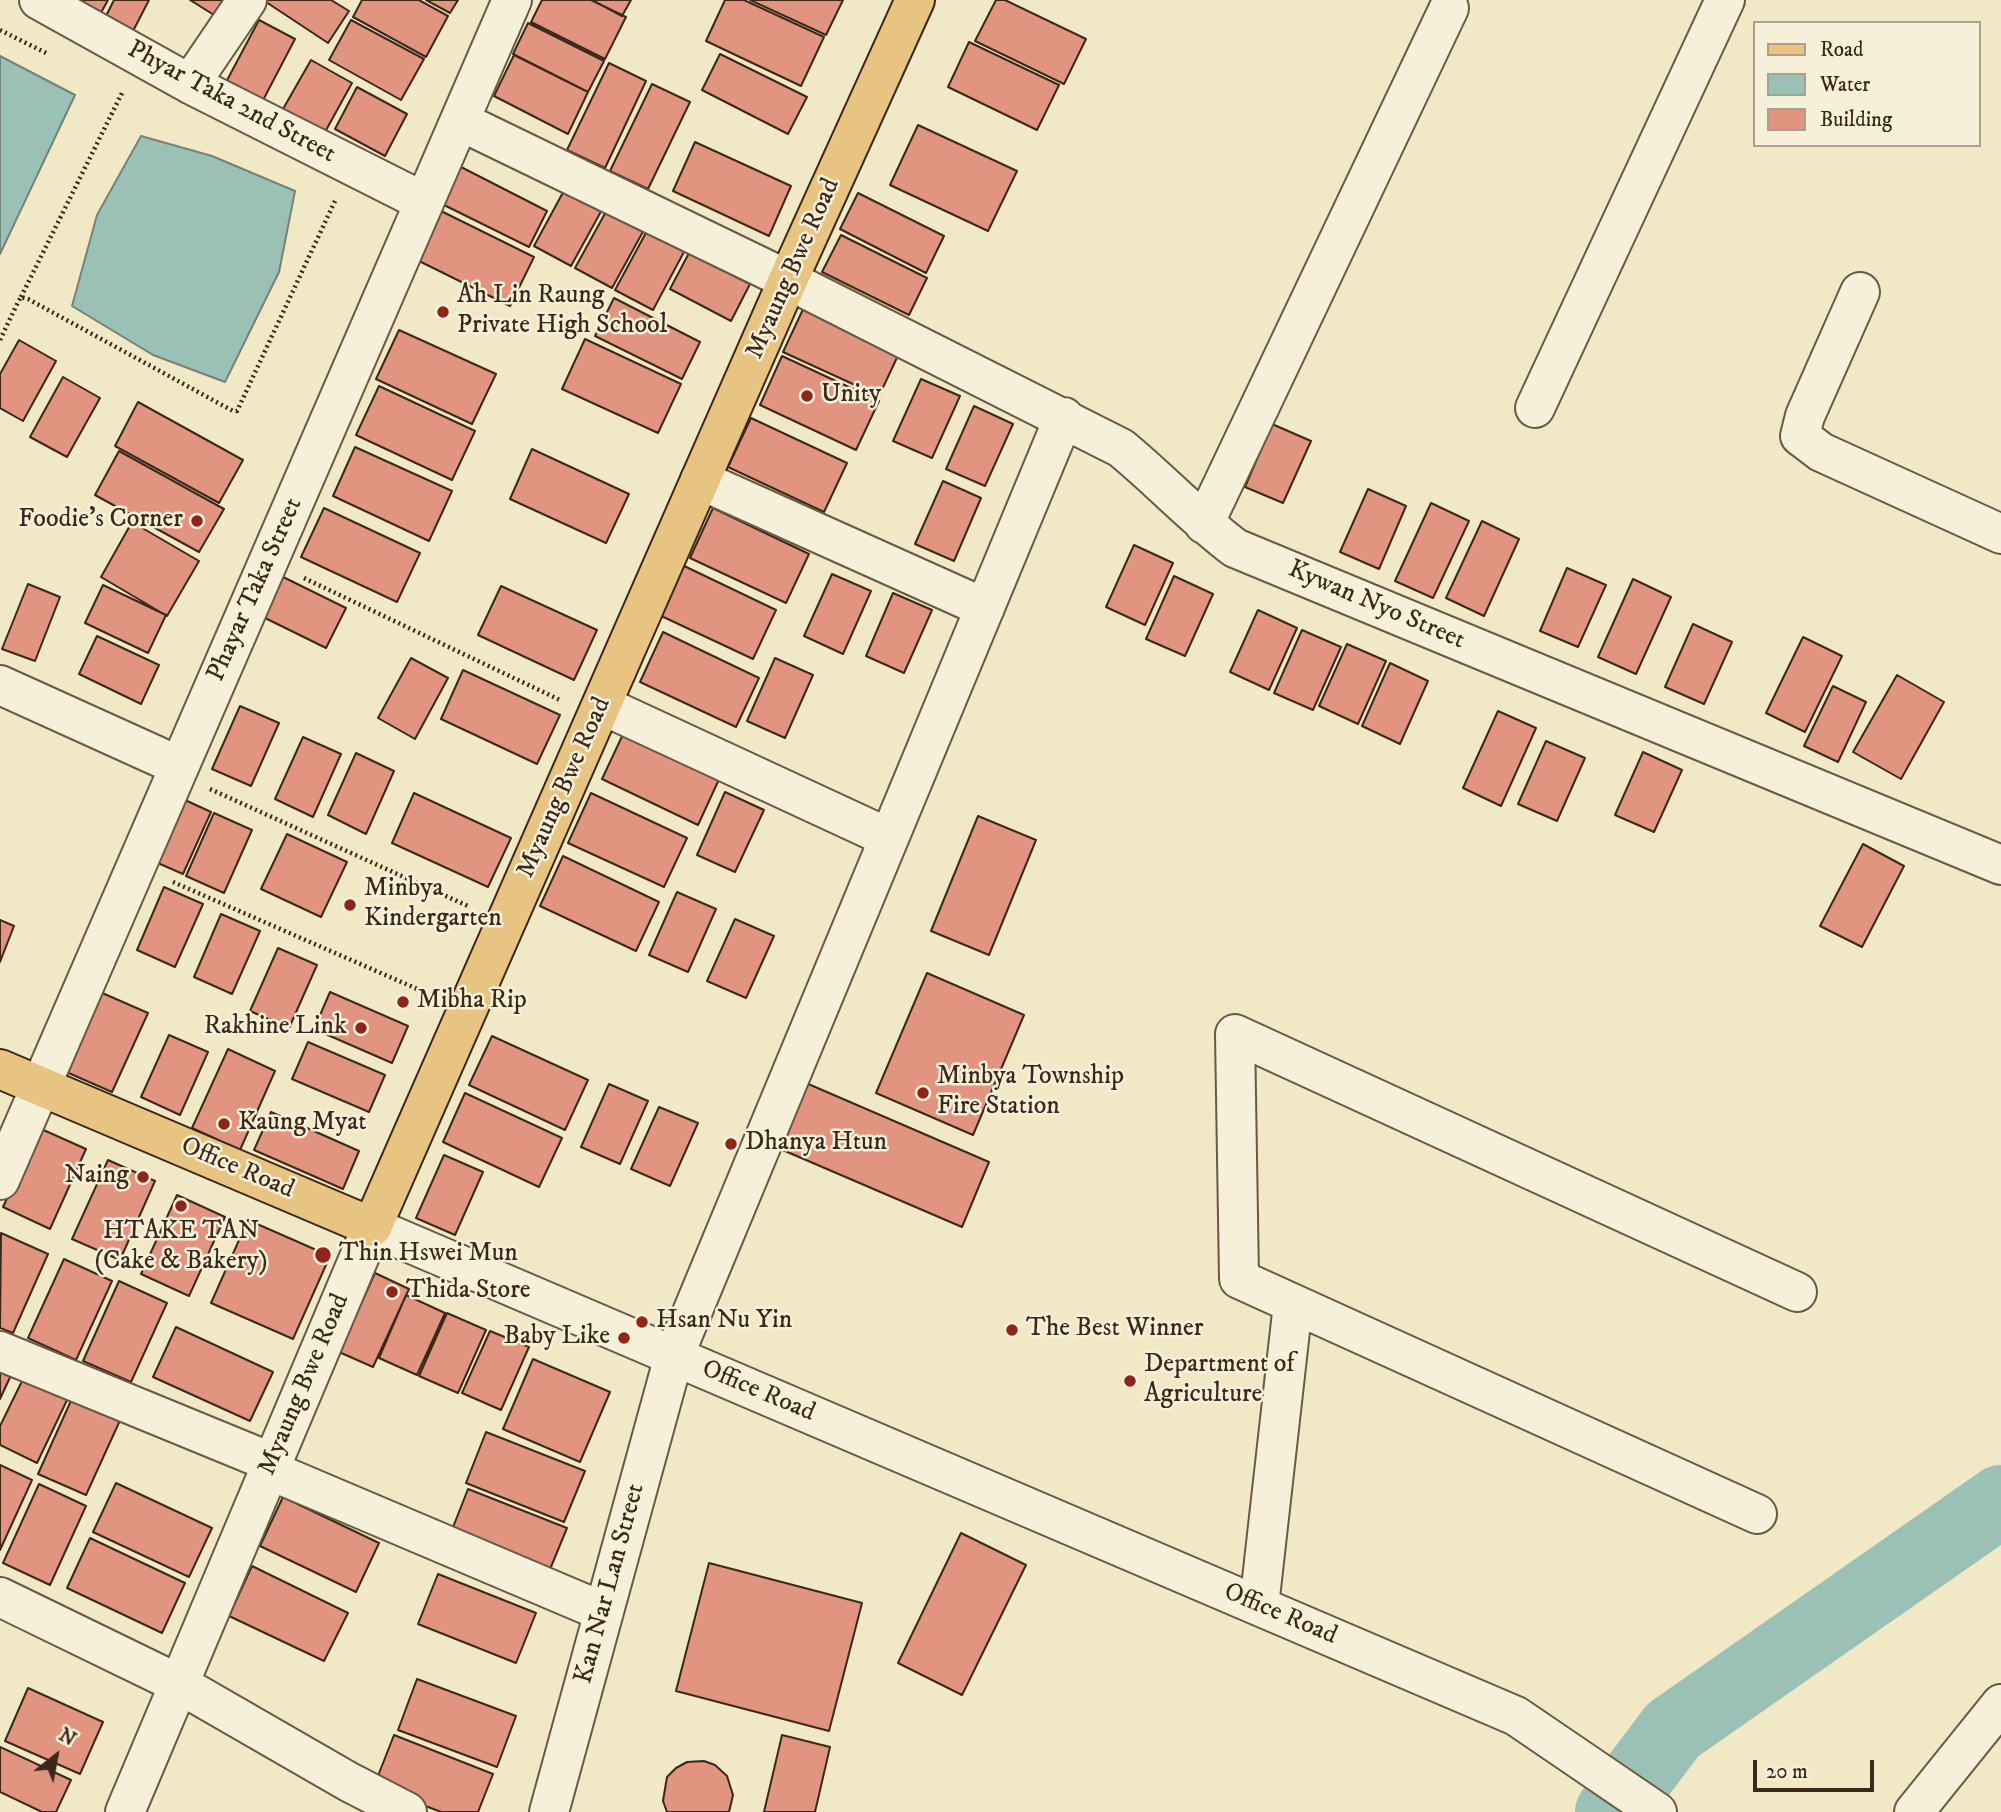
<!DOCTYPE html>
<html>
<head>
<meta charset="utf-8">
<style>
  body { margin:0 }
  #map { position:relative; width:2001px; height:1812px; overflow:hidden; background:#f1e8c6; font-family:"IM FELL DW Pica",serif }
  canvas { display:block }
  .legend { position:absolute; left:1753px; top:21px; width:228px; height:126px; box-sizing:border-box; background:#f6f0da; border:2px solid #aca08c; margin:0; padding:9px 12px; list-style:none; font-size:21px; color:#3c2818 }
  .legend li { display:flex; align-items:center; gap:14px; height:35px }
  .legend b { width:35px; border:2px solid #aca08c }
  .north { position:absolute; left:21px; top:1721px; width:70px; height:70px; -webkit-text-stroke:5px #f6f0da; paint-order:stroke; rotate:31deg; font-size:19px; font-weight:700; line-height:28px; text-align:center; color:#3c2818 }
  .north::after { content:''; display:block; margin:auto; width:24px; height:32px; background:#3c2818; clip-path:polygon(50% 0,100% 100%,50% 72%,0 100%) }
  .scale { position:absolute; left:1753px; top:1760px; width:121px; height:32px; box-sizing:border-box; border:4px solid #3c2818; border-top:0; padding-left:9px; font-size:21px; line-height:24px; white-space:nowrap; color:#3c2818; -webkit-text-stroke:5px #f6f0da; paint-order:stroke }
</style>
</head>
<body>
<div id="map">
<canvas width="2001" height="1812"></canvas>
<ul class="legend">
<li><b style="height:9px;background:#e8c483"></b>Road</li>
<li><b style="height:19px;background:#9bc0b5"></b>Water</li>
<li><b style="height:19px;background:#e19580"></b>Building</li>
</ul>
<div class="north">N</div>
<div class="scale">20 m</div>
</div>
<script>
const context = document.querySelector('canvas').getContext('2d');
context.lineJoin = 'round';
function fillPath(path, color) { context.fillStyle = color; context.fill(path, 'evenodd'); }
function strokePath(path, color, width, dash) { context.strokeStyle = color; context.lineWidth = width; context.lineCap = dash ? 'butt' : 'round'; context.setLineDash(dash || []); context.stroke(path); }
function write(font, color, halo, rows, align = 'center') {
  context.font = font + ' "IM FELL DW Pica",serif'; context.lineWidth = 5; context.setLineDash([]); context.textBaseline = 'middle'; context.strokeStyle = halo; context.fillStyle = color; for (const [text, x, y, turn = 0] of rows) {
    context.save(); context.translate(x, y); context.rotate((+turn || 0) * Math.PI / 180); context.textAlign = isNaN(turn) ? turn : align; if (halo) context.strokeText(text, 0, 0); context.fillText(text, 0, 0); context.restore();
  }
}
const water = new Path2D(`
  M0 56 75 95 0 254Z
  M141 136 212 156 295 191 279 272 225 382 153 355 72 306 97 215Z`);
fillPath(water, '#9bc0b5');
strokePath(water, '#758376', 2);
strokePath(new Path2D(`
  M1611 1812 1673 1730 2001 1501`), '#9bc0b5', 72);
const building = new Path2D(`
  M73 0H108L98 18Z
  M114 0H149L132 33 105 18Z
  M190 0H235L222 20Z
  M263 0H331L349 11 328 43Z
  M362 0H419L448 16 426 57 353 17Z
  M426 0H458L450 13Z
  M542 0H591L626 17 605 59 531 22Z
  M592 0H631L622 16Z
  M725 0H744L824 37 801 86 706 41Z
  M750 0H843L826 35Z
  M996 0H1005L1086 39 1064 84 975 41Z
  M259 20 295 39 260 106 224 86Z
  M351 20 424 59 401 100 329 60Z
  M528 23 604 61 588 92 513 54Z
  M969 42 1059 85 1037 130 948 87Z
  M720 54 807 97 788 134 702 90Z
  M514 55 588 92 568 134 494 96Z
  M311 60 352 83 325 132 283 109Z
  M609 63 646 81 605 168 567 150Z
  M652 84 690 102 648 189 610 171Z
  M357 87 407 114 385 156 335 129Z
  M918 125 1017 171 988 231 890 185Z
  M695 142 791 186 769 236 673 191Z
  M461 167 547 211 529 247 442 204Z
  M567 185 604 206 571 266 534 246Z
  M858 193 944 236 926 273 840 229Z
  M608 208 645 228 612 288 575 268Z
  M439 210 534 257 510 306 415 259Z
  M648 229 685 250 653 310 615 290Z
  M841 235 927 278 909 315 822 272Z
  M689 253 750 284 731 321 670 289Z
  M614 298 700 342 682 379 595 336Z
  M806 303 902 347 879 396 783 352Z
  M399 330 496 374 472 424 376 379Z
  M585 339 681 384 658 433 562 389Z
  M19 340 56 361 23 421 0 408V374Z
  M782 356 879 401 856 450 760 405Z
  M63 377 100 398 67 457 30 437Z
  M921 379 960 396 932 458 893 441Z
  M379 386 475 431 452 480 356 435Z
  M138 402 243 460 219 503 115 446Z
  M974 406 1013 424 985 486 946 469Z
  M751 418 847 463 824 512 728 467Z
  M1272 424 1311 441 1283 503 1245 487Z
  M355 447 452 491 429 541 333 496Z
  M532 449 629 494 606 543 510 499Z
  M119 451 224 509 199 552 95 495Z
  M943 481 981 498 954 561 915 544Z
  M1368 489 1406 506 1379 569 1340 552Z
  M1431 503 1469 521 1433 598 1395 581Z
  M324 508 420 553 397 602 301 557Z
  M713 508 809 554 786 603 690 558Z
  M1482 521 1519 539 1484 616 1446 598Z
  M132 522 199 561 167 616 101 577Z
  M1134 545 1173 563 1145 625 1106 607Z
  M680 564 776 610 753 659 657 614Z
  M1567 568 1606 585 1578 647 1540 631Z
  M832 574 871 591 843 654 804 636Z
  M279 575 346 608 326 648 259 615Z
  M1174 576 1213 594 1185 656 1146 639Z
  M1633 579 1671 597 1636 674 1598 657Z
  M28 584 60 597 35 661 2 649Z
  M103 585 166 615 148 653 85 623Z
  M501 586 597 630 574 680 478 635Z
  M893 593 932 610 904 673 866 656Z
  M1258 610 1297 628 1269 690 1230 672Z
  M1693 624 1732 642 1704 704 1665 687Z
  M1302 630 1341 647 1313 710 1274 693Z
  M663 632 759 678 736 727 640 682Z
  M97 636 159 665 141 704 79 674Z
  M1803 637 1842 656 1805 732 1766 713Z
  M1347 644 1386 661 1358 724 1319 706Z
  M411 658 448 678 415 739 378 718Z
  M775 658 813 675 785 738 747 721Z
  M1390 663 1428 681 1400 744 1362 726Z
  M463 670 560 715 537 764 441 719Z
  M1897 675 1944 702 1901 779 1853 752Z
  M1833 686 1866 702 1838 762 1804 746Z
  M240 706 279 723 251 786 212 769Z
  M1498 711 1536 728 1501 806 1463 788Z
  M625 730 721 775 698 825 602 779Z
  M303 737 341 754 313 817 275 799Z
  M1546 741 1585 758 1557 821 1518 804Z
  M1643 752 1682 770 1654 832 1615 815Z
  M356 753 394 771 366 834 328 815Z
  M725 792 764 810 735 872 697 855Z
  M414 793 511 838 488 887 392 843Z
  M591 793 687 838 664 887 568 843Z
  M172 794 211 812 183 874 144 857Z
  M214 813 252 830 224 893 186 876Z
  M978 816 1036 840 989 955 931 931Z
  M287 834 347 862 321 917 261 889Z
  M1863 844 1904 866 1862 947 1820 926Z
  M563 856 659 902 636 951 540 906Z
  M164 887 203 904 175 967 137 950Z
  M677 892 716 909 688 972 649 955Z
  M221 914 260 931 232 994 194 977Z
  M735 919 774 936 746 998 707 981Z
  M0 920 14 926 0 962Z
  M278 948 317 965 289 1028 250 1011Z
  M927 973 1024 1015 973 1135 876 1093Z
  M100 992 148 1013 112 1092 64 1071Z
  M330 992 408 1026 392 1063 314 1029Z
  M169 1035 208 1052 180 1115 141 1097Z
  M492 1036 588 1080 565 1130 469 1085Z
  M308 1042 385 1075 369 1112 292 1079Z
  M228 1049 275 1071 240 1150 192 1128Z
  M806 1083 989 1162 962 1227 778 1148Z
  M609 1084 648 1101 620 1164 581 1147Z
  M465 1093 562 1138 539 1187 443 1142Z
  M659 1107 698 1123 670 1186 631 1169Z
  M271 1112 359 1151 343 1189 254 1150Z
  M39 1128 86 1149 50 1229 3 1207Z
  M444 1155 483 1172 455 1235 416 1218Z
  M108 1160 155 1181 120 1260 72 1239Z
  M177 1195 225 1217 189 1296 141 1274Z
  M248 1220 330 1256 293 1339 211 1303Z
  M1 1233 48 1254 13 1333 0 1328Z
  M64 1259 112 1281 76 1360 28 1338Z
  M375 1273 409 1289 373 1367 339 1352Z
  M119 1281 167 1303 131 1382 83 1361Z
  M406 1295 445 1313 417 1375 379 1358Z
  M447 1313 486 1330 458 1393 419 1376Z
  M176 1327 273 1372 250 1421 153 1377Z
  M490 1331 529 1347 501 1410 462 1393Z
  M533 1359 610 1392 580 1462 503 1429Z
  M0 1367 12 1373 0 1399Z
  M24 1377 68 1398 37 1463 0 1445V1426Z
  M74 1394 122 1416 86 1495 38 1474Z
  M486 1432 585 1471 564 1522 466 1483Z
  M0 1465 32 1480 0 1550Z
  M116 1483 212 1528 189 1577 93 1532Z
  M39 1484 86 1506 50 1585 3 1563Z
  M468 1489 567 1528 546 1579 448 1540Z
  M283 1497 379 1543 356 1592 260 1546Z
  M961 1533 1026 1565 962 1695 898 1663Z
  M90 1538 185 1583 162 1633 67 1588Z
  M709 1563 862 1603 829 1731 676 1691Z
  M252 1566 348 1613 324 1661 229 1616Z
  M438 1574 536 1613 516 1663 418 1624Z
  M417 1679 516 1716 497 1767 398 1730Z
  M28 1688 103 1722 80 1774 5 1741Z
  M394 1735 493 1774 478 1812H441L374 1786Z
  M782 1735 830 1747 815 1812H764Z
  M0 1747 71 1780 56 1812H42L0 1792Z
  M704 1761 715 1765 727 1776 733 1795 729 1812H667L663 1801 667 1777 676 1768 687 1762Z`);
fillPath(building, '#e19580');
strokePath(building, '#3c2818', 2);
const street = new Path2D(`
  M39 0 190 84 424 202
  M190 84 247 0
  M460 121 788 280 1121 448C1160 480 1194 517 1235 548L2001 865
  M1860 292 1805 416 1800 436 1821 452 2001 534
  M1535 408 1725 0
  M700 480 985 608
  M1204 524 1449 8
  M0 685 179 766
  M602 705 889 838
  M0 1180 512 0
  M0 1351 273 1463
  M269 1470 604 1612
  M1757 1514 1239 1279 1235 1034 1797 1292
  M0 1597 179 1684 349 1782 407 1812
  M1259 1606 1293 1304
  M125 1812 372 1227 1516 1716 1657 1812
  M549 1812 674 1356 1064 417
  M1914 1812 2001 1704`);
const primary = new Path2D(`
  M0 1069 372 1227 788 280 915 0`);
strokePath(street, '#695844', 42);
strokePath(primary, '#3c2818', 42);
strokePath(new Path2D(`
  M0 30 46 53
  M21 297 123 91
  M0 340 18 302 21 297 28 299 233 411H237L335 201
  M304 578 562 701
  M210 789 470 907
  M173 882 431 995`), '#3c2818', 4.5, [2, 3.5]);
strokePath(street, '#f6f0da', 38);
strokePath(primary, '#e8c483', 38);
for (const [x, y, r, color] of [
  [443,312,7,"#8f2418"],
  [807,396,7,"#8f2418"],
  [197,521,7,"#8f2418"],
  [350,905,7,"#8f2418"],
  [403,1002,7,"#8f2418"],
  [361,1028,7,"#8f2418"],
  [923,1093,7,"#8f2418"],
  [224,1124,7,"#8f2418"],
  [731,1144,7,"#8f2418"],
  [143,1177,7,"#8f2418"],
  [181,1206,7,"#8f2418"],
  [323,1255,9,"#8f2418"],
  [392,1292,7,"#8f2418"],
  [642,1322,7,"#8f2418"],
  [1012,1330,7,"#8f2418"],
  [624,1338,7,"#8f2418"],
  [1130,1381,7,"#8f2418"]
]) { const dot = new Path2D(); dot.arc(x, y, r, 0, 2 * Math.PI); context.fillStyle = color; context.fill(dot); strokePath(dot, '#f6f0da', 2.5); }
write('26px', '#3c2818', '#f6f0da', [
  ["Phyar Taka 2nd Street",231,103,28],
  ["Myaung Bwe Road",794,269,-66],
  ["Phayar Taka Street",256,590,-66],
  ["Kywan Nyo Street",1376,606,23],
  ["Myaung Bwe Road",565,788,-66],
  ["Office Road",237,1169,23],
  ["Myaung Bwe Road",305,1385,-67],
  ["Office Road",758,1392,23],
  ["Kan Nar Lan Street",611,1584,-75],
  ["Office Road",1280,1615,23]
]);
write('26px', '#3c2818', '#f6f0da', [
  ["Ah Lin Raung",457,297],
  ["Private High School",457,327],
  ["Unity",821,396],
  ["Foodie's Corner",183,521,"right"],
  ["Minbya",364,890],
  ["Kindergarten",364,920],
  ["Mibha Rip",417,1002],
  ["Rakhine Link",347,1028,"right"],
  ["Minbya Township",937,1078],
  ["Fire Station",937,1108],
  ["Kaung Myat",238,1124],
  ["Dhanya Htun",745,1144],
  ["Naing",129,1177,"right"],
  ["HTAKE TAN",181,1233,"center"],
  ["(Cake & Bakery)",181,1263,"center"],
  ["Thin Hswei Mun",339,1255],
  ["Thida Store",406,1292],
  ["Hsan Nu Yin",656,1322],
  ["The Best Winner",1026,1330],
  ["Baby Like",610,1338,"right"],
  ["Department of",1144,1366],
  ["Agriculture",1144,1396]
], 'left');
</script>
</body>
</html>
